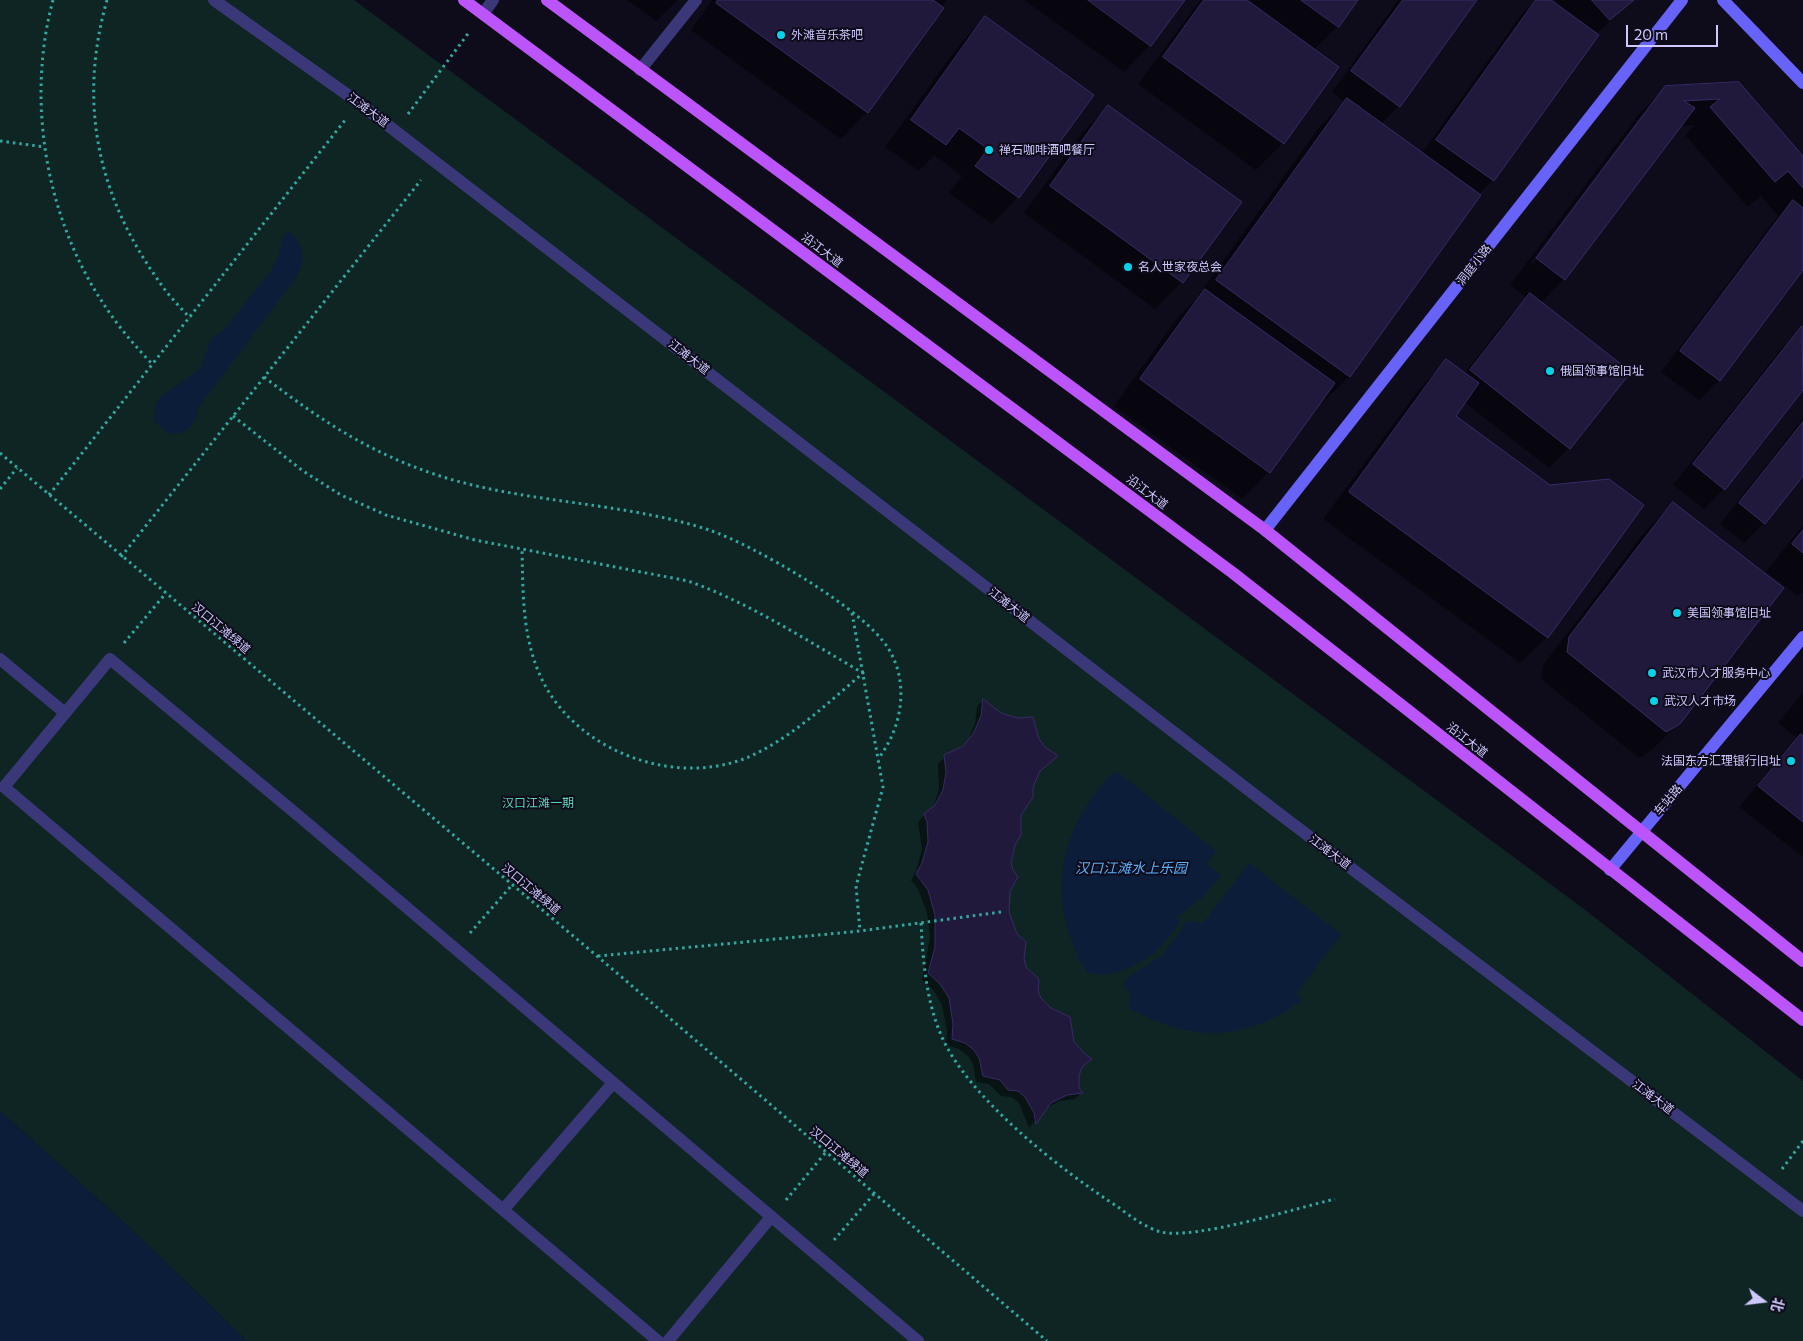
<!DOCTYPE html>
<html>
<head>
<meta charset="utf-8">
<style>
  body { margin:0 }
  #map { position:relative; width:1803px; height:1341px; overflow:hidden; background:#0e0c1b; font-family:Commissioner,"Noto Sans SC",sans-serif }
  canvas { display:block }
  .north { position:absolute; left:1738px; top:1276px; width:50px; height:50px; -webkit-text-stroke:4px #0e0c1b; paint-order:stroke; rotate:105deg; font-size:14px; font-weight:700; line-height:20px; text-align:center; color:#cec8fd }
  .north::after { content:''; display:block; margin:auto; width:18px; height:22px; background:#cec8fd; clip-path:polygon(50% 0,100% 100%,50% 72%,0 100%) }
  .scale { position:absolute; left:1626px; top:25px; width:92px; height:22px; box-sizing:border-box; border:2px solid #cec8fd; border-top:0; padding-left:6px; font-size:15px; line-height:18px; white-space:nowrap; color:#cec8fd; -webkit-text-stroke:4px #0e0c1b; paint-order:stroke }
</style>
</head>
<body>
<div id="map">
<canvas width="1803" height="1341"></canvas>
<div class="north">北</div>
<div class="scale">20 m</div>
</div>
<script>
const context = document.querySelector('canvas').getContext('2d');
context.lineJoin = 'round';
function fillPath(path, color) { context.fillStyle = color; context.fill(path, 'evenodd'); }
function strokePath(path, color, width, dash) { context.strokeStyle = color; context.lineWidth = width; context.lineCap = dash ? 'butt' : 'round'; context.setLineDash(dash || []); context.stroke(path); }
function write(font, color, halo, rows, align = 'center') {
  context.font = font + ' Commissioner,"Noto Sans SC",sans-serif'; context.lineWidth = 4; context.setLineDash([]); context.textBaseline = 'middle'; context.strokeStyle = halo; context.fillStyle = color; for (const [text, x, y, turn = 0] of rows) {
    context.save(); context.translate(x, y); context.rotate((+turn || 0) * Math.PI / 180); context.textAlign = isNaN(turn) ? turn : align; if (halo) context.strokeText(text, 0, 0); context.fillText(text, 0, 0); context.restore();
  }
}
fillPath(new Path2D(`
  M0 0H354L1584 909 1803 1081V1341H247L132 1230 0 1111Z`), '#0f2524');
fillPath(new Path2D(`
  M290 232C295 235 295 237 298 242 306 257 303 265 294 280L198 408C195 434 170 444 154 420L155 406 158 399 200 369 211 339 224 330 270 272 278 256 284 234Z
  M1114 772 1122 775 1216 851 1206 864 1221 875 1203 897 1178 916 1180 922C1172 933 1164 945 1153 954 1140 964 1105 981 1089 972 1080 967 1075 949 1071 939 1048 877 1069 817 1114 772Z
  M1249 863 1341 934 1296 994 1303 1000C1242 1043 1192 1042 1128 1008L1131 996 1124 986 1125 979 1161 956 1178 935 1186 921 1203 923Z
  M0 1111 132 1230 247 1341H0Z`), '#0c1d3a');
fillPath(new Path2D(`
  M627 0H678L656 21Z
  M712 0H947L867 112 841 139 691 30Z
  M1024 0H1183L1150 45 1124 72Z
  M1200 0H1356L1338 26 1314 50 1337 67 1283 143 1256 170 1138 84Z
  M1398 0H1475L1399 106 1381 124 1421 154 1521 15 1536 0H1549L1560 7 1554 0H1634L1596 34 1597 35 1493 180 1478 195 1349 377 1322 403 1320 401 1269 472 1242 499 1114 406 1178 317 1195 300 1320 126 1345 102 1332 92Z
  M985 18 1018 197 992 224 949 193 962 176 934 155 919 171 885 147 959 45Z
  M1738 83 1803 158V268L1720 380 1699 400 1661 372 1778 216 1761 196 1748 207 1685 135 1695 125 1680 126 1564 279 1541 303 1569 448 1549 468 1464 402 1454 416 1547 637 1520 663 1323 519 1420 388 1447 361 1464 374 1510 315 1527 298 1510 285 1639 114 1666 87ZM1644 112H1648L1533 264 1531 262Z
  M1109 106 1182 282 1155 309 1024 213 1082 133Z
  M1802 328 1803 388 1724 489 1704 509 1673 485 1782 348Z
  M1803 418V474L1764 523 1744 543 1720 524Z
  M1673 504 1679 723 1652 750 1639 758 1541 679 1543 665 1646 530Z
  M1803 525V591L1798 596 1766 572Z
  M1803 692V857L1739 807 1781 756 1798 739 1778 723Z
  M984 700 1038 772 1020 815 1010 863 1008 912 1025 967 1040 999 1073 1043 1090 1059 1080 1068 1077 1076 1078 1088 1081 1093 1075 1099 1060 1101 1046 1108 1029 1128 1019 1103 1011 1097 1001 1096 989 1084 976 1082 973 1064 968 1056 959 1049 946 1045 947 1031 942 1005 934 991 922 980 930 937 927 912 917 887 911 881 916 871 922 849 918 822 934 805 939 789 938 763 967 742 975 724 977 706Z`), '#0007');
const building = new Path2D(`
  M718 0H933L944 8 868 113 716 3Z
  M1088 0H1185L1151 46Z
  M1204 0H1247L1339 67 1284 144 1163 57Z
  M1301 0H1358L1339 27Z
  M1403 0H1477L1400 107 1351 71Z
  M1536 0H1551L1599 35 1494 181 1436 140Z
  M1592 0H1634L1610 20Z
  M985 16 1094 95 1019 198 975 166 988 149 959 128 946 145 911 120Z
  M1739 82 1803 156V188L1788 171 1775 182 1710 107 1720 99 1684 101 1695 108 1565 280 1536 258 1665 86Z
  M1347 98 1481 195 1350 377 1216 280Z
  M1108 105 1242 202 1183 283 1050 186Z
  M1793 200 1803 208V270L1720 381 1680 351Z
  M1205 289 1335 383 1270 473 1140 379Z
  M1530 293 1631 372 1570 449 1470 370Z
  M1802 326 1803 390 1725 490 1693 464Z
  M1446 359 1479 383 1456 416 1550 485 1609 479 1644 505 1548 638 1349 492Z
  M1803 422V476L1765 524 1739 503Z
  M1673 502 1784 588 1680 724 1666 732 1567 652 1569 637Z
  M1803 530V553L1792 544Z
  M983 699 1001 713 1018 718 1033 717 1039 739 1045 747 1058 756 1040 771 1033 787V797L1021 815V835L1015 845 1011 863 1013 870 1018 877 1010 891 1009 912 1017 934 1026 942 1024 958 1026 967 1039 979 1038 991 1041 998 1051 1008 1070 1017 1074 1042 1085 1054 1092 1059 1082 1067 1079 1076V1088L1083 1093 1067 1095 1051 1103 1036 1124 1034 1113 1025 1097 1018 1091 1008 1090 1000 1080 983 1076 979 1058 974 1050 965 1043 952 1039 953 1024 949 998 940 984 928 973 935 947V915L928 890 916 874 922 863 928 842 927 822 924 814 935 805 943 790 946 772 944 755 963 746 973 734 981 716Z
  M1801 734 1803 736V822L1758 786Z`);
fillPath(building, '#20193c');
strokePath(building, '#372b67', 1);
strokePath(new Path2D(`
  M53 0C25 104 47 224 109 312 122 331 137 348 153 365
  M107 0C78 102 97 194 158 280 167 294 179 306 190 318
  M408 114 470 31
  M0 141 45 147
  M264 377C322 421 368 452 437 475 525 504 621 501 709 530 754 545 864 609 888 648 910 683 902 728 878 759
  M233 416 303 471 341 495 386 515 475 540 688 581C750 603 806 640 863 673 830 701 797 733 757 753 681 792 572 752 539 673 522 633 523 591 522 549
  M0 453 597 956 1047 1341
  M0 489 17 468
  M49 495 346 119
  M121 557 421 180
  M852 613 883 787 856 886 860 931
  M124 643 166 593
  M921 923C923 960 926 1000 941 1035 968 1098 1061 1170 1118 1207 1130 1216 1146 1228 1161 1232 1195 1240 1297 1208 1335 1199
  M470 933 512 885
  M598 956 860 931 1001 912
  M1782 1169 1803 1141
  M786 1200 826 1152
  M834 1240 874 1194`), '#31a8a1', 3, [2.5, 4]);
strokePath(new Path2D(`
  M214 0 359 103 1277 812 1803 1211`), '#3b3879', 12);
strokePath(new Path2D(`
  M483 14 493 0
  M640 70 696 0
  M0 659 65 713
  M503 1210 613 1083
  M658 1341 4 787 110 659 300 817 918 1341
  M668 1341 771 1217`), '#3b3879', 12);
strokePath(new Path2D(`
  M1723 0 1803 83
  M1265 530 1682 0
  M1610 870 1803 637`), '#6763f9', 12);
strokePath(new Path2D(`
  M464 0 1233 573 1803 1020
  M547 0 1265 530 1803 961`), '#bb54f9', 12);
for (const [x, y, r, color] of [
  [781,35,5,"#09d1e8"],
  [989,150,5,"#09d1e8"],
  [1128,267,5,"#09d1e8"],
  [1550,371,5,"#09d1e8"],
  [1677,613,5,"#09d1e8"],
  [1652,673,5,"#09d1e8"],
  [1654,701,5,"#09d1e8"],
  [1791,761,5,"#09d1e8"]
]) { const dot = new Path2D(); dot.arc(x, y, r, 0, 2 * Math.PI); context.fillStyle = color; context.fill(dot); strokePath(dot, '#0e0c1b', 2); }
write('12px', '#cec8fd', '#0e0c1b', [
  ["外滩音乐茶吧",791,35],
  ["禅石咖啡酒吧餐厅",999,150],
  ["名人世家夜总会",1138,267],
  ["俄国领事馆旧址",1560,371],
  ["美国领事馆旧址",1687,613],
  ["武汉市人才服务中心",1662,673],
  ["武汉人才市场",1664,701],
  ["法国东方汇理银行旧址",1781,761,"right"]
], 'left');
write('12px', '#cec8fd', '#0e0c1b', [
  ["江滩大道",368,110,37],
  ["沿江大道",822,250,37],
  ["洞庭小路",1474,265,-52],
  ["江滩大道",689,357,38],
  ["沿江大道",1147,492,37],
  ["江滩大道",1009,605,38],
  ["汉口江滩绿道",221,628,40],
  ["沿江大道",1467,740,38],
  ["车站路",1668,800,-50],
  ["江滩大道",1330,852,37],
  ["汉口江滩绿道",531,889,40],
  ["江滩大道",1653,1097,37],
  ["汉口江滩绿道",839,1152,40]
]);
write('12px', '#58d9b9', '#0e0c1b', [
  ["汉口江滩一期",538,803]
]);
write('italic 14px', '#5aaff9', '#0e0c1b', [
  ["汉口江滩水上乐园",1131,868]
]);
</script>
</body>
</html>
